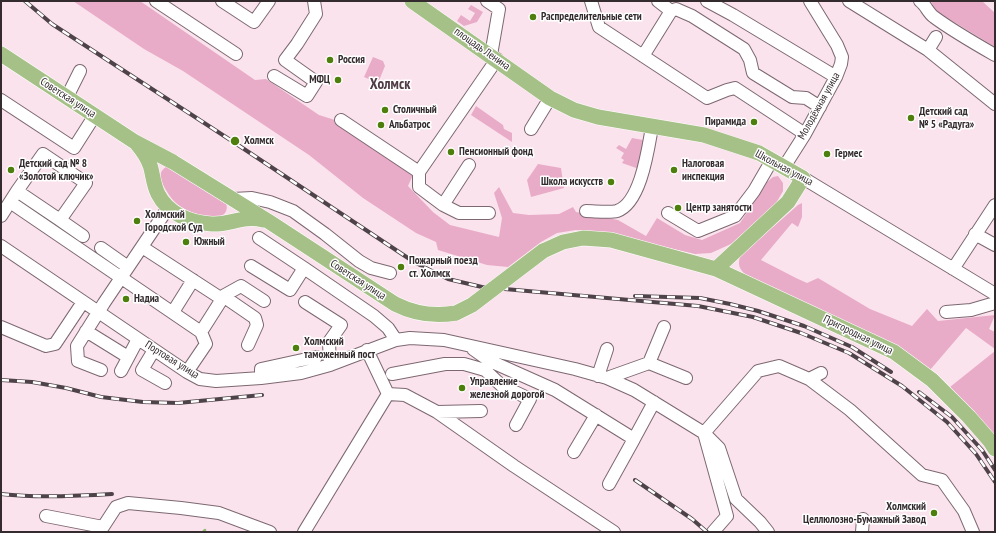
<!DOCTYPE html>
<html>
<head>
<meta charset="utf-8">
<style>
  body { margin:0 }
  #map { position:relative; width:996px; height:533px; overflow:hidden; background:#fbe3ed; font-family:"PT Sans Narrow",sans-serif }
  canvas { display:block }
  .frame { position:absolute; inset:0; border:2px solid #342b2f; pointer-events:none }
</style>
</head>
<body>
<div id="map">
<canvas width="996" height="533"></canvas>
<div class="frame"></div>
</div>
<script>
const context = document.querySelector('canvas').getContext('2d');
context.lineJoin = 'round';
function fillPath(path, color) { context.fillStyle = color; context.fill(path, 'evenodd'); }
function strokePath(path, color, width, dash) { context.strokeStyle = color; context.lineWidth = width; context.lineCap = dash ? 'butt' : 'round'; context.setLineDash(dash || []); context.stroke(path); }
function write(font, color, halo, rows, align = 'center') {
  context.font = font + ' "PT Sans Narrow",sans-serif'; context.lineWidth = 3; context.setLineDash([]); context.textBaseline = 'middle'; context.strokeStyle = halo; context.fillStyle = color; for (const [text, x, y, turn = 0] of rows) {
    context.save(); context.translate(x, y); context.rotate((+turn || 0) * Math.PI / 180); context.textAlign = isNaN(turn) ? turn : align; if (halo) context.strokeText(text, 0, 0); context.fillText(text, 0, 0); context.restore();
  }
}
fillPath(new Path2D(`
  M73 1H140L255 80 266 79 319 115 338 121 413 175 408 186 433 212 450 225 499 237 502 218 494 193 499 187 513 213 529 215 559 214 573 207 576 212 618 220 646 236 657 218 685 235 702 240 740 223 767 182 773 177 778 176 783 183V191L775 205 731 244 711 253 695 254 601 232 576 230 557 233 541 242 508 267 487 265 438 250 436 242 416 233 363 198 309 155 183 71 144 49Z
  M931 1H982L995 13V47L936 11Z
  M471 5 483 12 477 22 464 26 457 21 461 15 470 21 475 13 468 9Z
  M373 57 383 61 385 66 378 83 364 77Z
  M476 106 503 125 504 129 512 133V142L471 115Z
  M632 138 643 140 639 169 622 163 624 160 621 158 624 153 616 148 619 145 626 149Z
  M538 164 561 168 564 188 531 197 527 180Z
  M166 167H170L226 202C233 228 191 214 181 207 172 201 167 192 162 183 159 176 160 171 166 167Z
  M802 203V217L798 227 792 223 761 260 796 278 807 283 818 278 870 309 912 326 927 309 938 321 995 315 989 329 995 332V349L966 328 930 370 749 278C741 270 737 268 740 256L798 205Z
  M995 351V437L950 387Z`), '#e9acc8');
strokePath(new Path2D(`
  M203 532 205 530`), '#95bb74', 2.5);
const minor = new Path2D(`
  M156 1 236 54
  M222 1 254 22 269 1
  M487 1 499 9 491 55
  M591 1 599 27 707 98 727 90 735 88 805 134
  M658 1 671 11
  M707 1 733 15 836 77
  M849 1 928 50 995 104
  M920 1C926 5 928 13 934 17 953 31 974 43 995 55
  M928 50 936 37
  M643 56 671 11 676 9 692 16 744 49 750 60 753 73 792 97 806 98 820 107
  M274 76 307 96 316 82 285 60 297 44 316 14 314 1
  M67 97 80 71
  M1 100 74 148 95 115
  M341 120 419 172 497 59
  M531 129 550 98
  M784 167 805 134 836 77 841 64 842 57 837 45 810 1
  M419 172V187L443 205 459 213H489
  M803 178 995 294
  M233 199 252 198 270 202 293 211 325 234 359 261 371 268 390 273
  M10 202 201 332
  M443 205 469 165
  M586 211C594 211 610 213 617 211 641 203 648 149 652 127
  M668 213 698 231 735 216 754 191 772 160
  M1 216 17 191 60 220 86 183 43 154 17 191
  M60 220 83 236
  M975 234 995 245
  M259 238 304 268
  M1 246 187 372 200 379 216 381 261 378 301 373 330 365 396 340 410 338 444 340 575 369 607 378 634 390 704 433 719 448 736 499 760 522 768 532
  M142 247 222 299 223 296 255 318 257 325 248 345
  M101 248 128 267
  M251 266 290 290 304 268 374 316 388 328 396 340
  M953 269 995 205
  M223 296 241 286 264 301
  M305 302 341 325 329 342 330 365
  M173 312 193 280
  M946 312 971 310 995 303
  M1 327 46 346 55 344 83 302
  M86 331 128 357
  M473 349 490 361 555 390 634 439 609 484
  M154 350 142 370 165 383
  M367 350 388 394
  M649 363 664 327
  M101 370 78 361 77 346 104 303 168 208
  M485 370 502 386 530 399 516 425
  M121 371 138 339
  M187 372 206 344 201 332 222 299
  M392 374 445 364H464L485 370 490 361
  M598 376 607 349
  M261 378V369L316 357
  M607 378 649 363 686 378
  M809 379 850 410 922 475 942 480 964 511 973 532
  M388 394 405 395 437 412 514 466 614 532
  M437 412 481 411
  M634 439 654 402
  M574 452 596 415
  M46 516 103 527 116 507 128 503 181 508 219 513 270 532
  M304 532 388 394
  M713 532 727 516 704 433 758 371 779 366 809 379 821 373
  M862 532 863 519`);
const major = new Path2D(`
  M412 1 550 98 574 110 598 117 704 135 759 153 803 178 788 202 716 269
  M1 54 135 142 173 162 268 221 395 304C415 314 434 317 456 313
  M137 144C142 150 147 157 150 165 153 174 153 184 158 194 168 214 191 223 212 224 230 225 243 215 263 220
  M543 251 563 242 583 238 611 240 716 269 894 352 932 380 969 417 990 441 995 449`);
strokePath(minor, '#7d6871', 14);
strokePath(major, '#fff', 16);
strokePath(minor, '#fff', 12);
strokePath(major, '#a5c188', 15);
const rail = new Path2D(`
  M25 1 52 24 235 143 414 262 448 279 482 287 698 306 753 317 801 333 849 353 902 386 947 422 976 454 995 482
  M635 296 700 298 730 304 758 311 804 326 852 347 891 372
  M1 380 32 382 66 388 101 397 143 402 178 403 262 395
  M919 392 952 417 982 450 995 470
  M635 480 692 519 707 532
  M1 494C38 498 75 496 112 494`);
strokePath(rail, '#4e4348', 4);
strokePath(rail, '#fff', 2.5, [8]);
const majorBridge = new Path2D(`
  M456 313 472 305 543 251`);
strokePath(majorBridge, '#fff', 16, []);
strokePath(majorBridge, '#a5c188', 15);
for (const [x, y, r, color] of [
  [533,17,4,"#4e7f0c"],
  [330,60,4,"#4e7f0c"],
  [338,80,4,"#4e7f0c"],
  [385,110,4,"#4e7f0c"],
  [911,118,4,"#4e7f0c"],
  [754,122,4,"#4e7f0c"],
  [381,125,4,"#4e7f0c"],
  [235,141,5,"#4e7f0c"],
  [451,152,4,"#4e7f0c"],
  [827,154,4,"#4e7f0c"],
  [11,170,4,"#4e7f0c"],
  [674,170,4,"#4e7f0c"],
  [611,182,4,"#4e7f0c"],
  [678,208,4,"#4e7f0c"],
  [137,221,4,"#4e7f0c"],
  [186,242,4,"#4e7f0c"],
  [401,267,4,"#4e7f0c"],
  [126,299,4,"#4e7f0c"],
  [296,348,4,"#4e7f0c"],
  [462,388,4,"#4e7f0c"],
  [934,513,4,"#4e7f0c"]
]) { const dot = new Path2D(); dot.arc(x, y, r, 0, 2 * Math.PI); context.fillStyle = color; context.fill(dot); strokePath(dot, '#fff', 1.5); }
write('bold 11px', '#342b2f', '#fff', [
  ["Распределительные сети",541,17],
  ["Россия",338,60],
  ["МФЦ",330,80,"right"],
  ["Столичный",393,110],
  ["Детский сад",919,112],
  ["№ 5 «Радуга»",919,125],
  ["Пирамида",746,122,"right"],
  ["Альбатрос",389,125],
  ["Холмск",244,141],
  ["Пенсионный фонд",459,152],
  ["Гермес",835,154],
  ["Детский сад № 8",19,164],
  ["«Золотой ключик»",19,177],
  ["Налоговая",682,164],
  ["инспекция",682,177],
  ["Школа искусств",603,182,"right"],
  ["Центр занятости",686,208],
  ["Холмский",145,215],
  ["Городской Суд",145,228],
  ["Южный",194,242],
  ["Пожарный поезд",409,261],
  ["ст. Холмск",409,274],
  ["Надиа",134,299],
  ["Холмский",304,342],
  ["таможенный пост",304,355],
  ["Управление",470,382],
  ["железной дорогой",470,395],
  ["Холмский",926,507,"right"],
  ["Целлюлозно-Бумажный Завод",926,520,"right"]
], 'left');
write('11px', '#342b2f', '#fff', [
  ["площадь Ленина",482,49,35],
  ["Советская улица",68,98,33],
  ["Молодёжная улица",819,106,-61],
  ["Школьная улица",784,168,28],
  ["Советская улица",358,280,33],
  ["Пригородная улица",858,335,26],
  ["Портовая улица",172,360,32]
]);
write('bold 15px', '#4f3c45', '#fff', [
  ["Холмск",390,85]
]);
</script>
</body>
</html>
